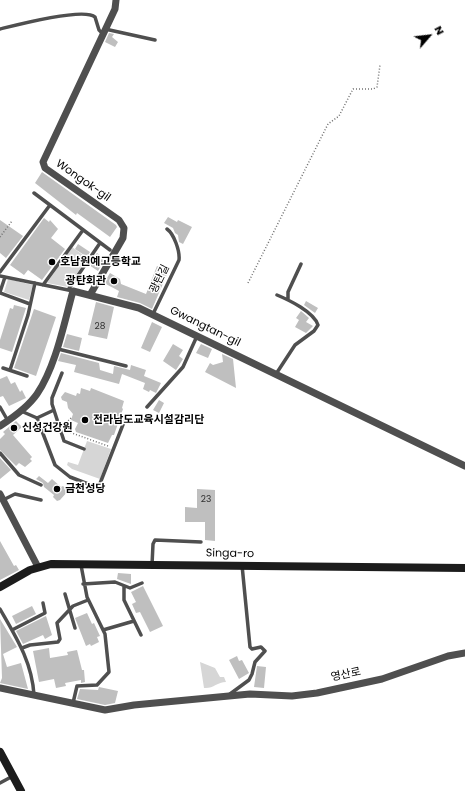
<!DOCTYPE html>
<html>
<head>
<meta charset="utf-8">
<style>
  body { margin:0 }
  #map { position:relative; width:465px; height:791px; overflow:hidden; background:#fff; font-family:Poppins,sans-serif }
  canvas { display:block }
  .north { position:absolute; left:409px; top:16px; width:40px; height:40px; -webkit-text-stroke:3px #fff; paint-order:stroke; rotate:62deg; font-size:11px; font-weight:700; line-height:16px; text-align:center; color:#000 }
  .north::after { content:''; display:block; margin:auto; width:14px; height:18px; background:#000; clip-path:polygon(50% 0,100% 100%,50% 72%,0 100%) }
</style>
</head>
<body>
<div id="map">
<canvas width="465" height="791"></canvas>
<div class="north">N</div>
</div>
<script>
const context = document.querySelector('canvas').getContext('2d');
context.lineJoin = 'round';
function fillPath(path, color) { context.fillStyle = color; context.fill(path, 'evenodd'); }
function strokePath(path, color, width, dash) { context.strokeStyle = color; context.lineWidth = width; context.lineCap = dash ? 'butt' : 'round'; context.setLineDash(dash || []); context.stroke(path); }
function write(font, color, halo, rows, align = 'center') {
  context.font = font + ' Poppins,"Noto Sans KR",sans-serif'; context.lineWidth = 3; context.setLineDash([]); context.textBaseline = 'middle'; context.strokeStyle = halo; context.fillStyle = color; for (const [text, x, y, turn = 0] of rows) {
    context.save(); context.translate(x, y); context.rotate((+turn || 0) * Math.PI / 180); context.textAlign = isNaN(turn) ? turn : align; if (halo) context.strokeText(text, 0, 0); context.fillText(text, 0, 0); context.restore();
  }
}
fillPath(new Path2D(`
  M72 247 87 258 68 287 47 283Z
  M8 279 33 285 29 300 4 292Z
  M87 441 111 449 100 479 72 469 67 465 68 462 78 465Z
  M200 662 215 668 220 677H224L226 682C217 682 213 689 204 688Z`), '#d6d6d6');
fillPath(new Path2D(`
  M109 33 114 34 112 37 118 42 115 47 105 42Z
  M42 172 116 225 117 227 110 237 77 213 76 215 35 183Z
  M168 217 177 222 178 220 192 227 183 244 179 242 178 235 175 233 173 228 164 223Z
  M44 218 49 222 50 220 58 229 51 238 65 249 42 280 28 270 24 275 10 265Z
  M0 220 23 236 6 258 0 253Z
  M78 244 90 252 87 257 75 249Z
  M97 253 105 259 98 271 89 265Z
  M157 266 168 272 152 309 140 303 117 297 119 291 104 283 110 273 120 279 121 284 146 294Z
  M306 301 318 308 315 313 304 305Z
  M96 302 114 307 107 339 88 335Z
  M14 305 26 308 12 352 0 348V340L10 308 13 309Z
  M34 309 56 317 36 376 14 368Z
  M301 311 309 318 306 322 313 326 306 333 295 327 299 320 296 318Z
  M152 322 162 327 150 352 141 348Z
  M67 334 82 338 79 351 63 347Z
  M173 344 183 350 179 356 183 359 176 370 163 361Z
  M201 344 212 349 208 358 196 353Z
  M61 353 99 363 100 370 113 374 114 366 130 370 131 365 146 370 144 376 161 383 156 393 150 390 149 392 143 389 145 383 122 374 119 384 74 372 76 365 58 361Z
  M222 354 233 359 236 388 205 372 210 363 213 365 223 362Z
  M7 376 11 384 15 382 20 392 22 390 26 398 9 406 3 396 0 397V379Z
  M81 388 90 391 91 388 124 401 122 408 123 409 114 435H112L108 443 76 432 75 429 78 423 71 420 73 414 68 408 67 402 62 400 61 397 65 392 76 396 77 393 80 394Z
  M159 400 164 403 159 413 153 410Z
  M16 421 22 427 13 435 32 457 30 459 32 461 25 467 19 463 16 466 0 450V439L5 434 3 432Z
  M0 458 11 470 0 479Z
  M39 476 48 483 52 479 61 487 63 486 68 491 60 500 57 501 53 497 54 495 44 487 43 483 36 479Z
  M197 489 215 490V541L205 540V522H185V507L197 508Z
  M0 541 14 566 16 565 19 570 0 580Z
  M118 573 131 574V584L117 579Z
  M143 586 163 626 150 632 140 612 136 613 132 604 136 602 131 592Z
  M32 606 36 614 16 624 12 616Z
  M87 613 92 624 94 623 100 636 97 637 99 642 91 646 90 644 86 646 75 618Z
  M46 616 52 635 45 639 43 635 23 644 16 631Z
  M0 619 17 647 3 654 7 667 21 663 28 689 0 683 2 678Z
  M49 648 50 658 68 655 67 652 77 650 82 670H84L85 682 81 683V680L65 683 66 686 56 688 54 679 39 682 33 651Z
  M237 656 239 661 242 660 249 673 239 679 229 660Z
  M257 666 266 667 264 688 254 687Z
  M99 687 118 691 115 703 105 705 77 699 80 689 98 690Z`), '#bfbfbf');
strokePath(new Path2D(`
  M0 237 12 221
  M248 283 328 124 339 116 353 89H373L377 87 380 65
  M71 418 66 423 69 432 108 446`), '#717171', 1.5, [1, 2]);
strokePath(new Path2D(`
  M0 29C16 25 84 7 95 17L99 30 103 34
  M105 29 155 40
  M34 193 110 250
  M0 272 50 205
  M0 276 73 291
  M43 285 83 230
  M68 290 100 243
  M0 292 5 277
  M0 293 30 304
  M288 300V292L301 264
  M153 314 179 260C180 251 174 234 167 229
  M58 349 126 366
  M3 368 27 376
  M10 370 28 315 35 283
  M62 373 52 398V404L64 441 84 449
  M276 374 295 345 314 331 318 325C314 312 289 300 277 295
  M0 407 8 421
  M147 407 183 367 197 336
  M21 411 37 418 54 410
  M37 418 55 465 70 477 96 487 99 486 124 422
  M0 453 19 475 41 485
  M3 500 15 494 41 500
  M152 565 153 544 155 540 201 542
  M83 584 115 582 130 588 142 583
  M124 586V600L141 635
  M65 594 75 628
  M0 609C16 637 32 662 34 695
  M12 630 45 613 43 603
  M103 630 134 621
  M22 648 30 645 58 642 60 639 57 623 73 606 88 600
  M230 694 249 680 252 674 255 662 265 651 261 647 252 649 250 647 242 565
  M73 703 77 686 97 685 109 672 105 634 87 597 81 565
  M0 783 13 776`), '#4f4f4f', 3.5);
strokePath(new Path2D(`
  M90 295 123 238 124 228 119 220 45 168 43 162 115 9 116 0
  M0 426C14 417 28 407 37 394 56 366 64 323 73 291L139 308 465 466
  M0 494 38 567
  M0 688 105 710 134 705 250 694 292 696 317 693 382 679 448 656 465 653`), '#4f4f4f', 7);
strokePath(new Path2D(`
  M0 587 30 570 51 564 465 568
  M0 752 21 791`), '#1c1c1c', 8);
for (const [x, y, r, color] of [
  [52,262,4,"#000"],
  [114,281,4,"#000"],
  [85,420,4,"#000"],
  [14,428,4,"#000"],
  [57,489,4,"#000"]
]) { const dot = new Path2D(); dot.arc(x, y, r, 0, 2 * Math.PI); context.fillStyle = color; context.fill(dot); strokePath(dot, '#fff', 1.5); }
write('9px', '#303030', null, [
  ["28",100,327],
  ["23",206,500]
]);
write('11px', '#000', '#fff', [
  ["Wongok-gil",83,181,35],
  ["광탄길",160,279,-64],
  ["Gwangtan-gil",205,327,26],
  ["Singa-ro",230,554,1],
  ["영산로",346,675,-12]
]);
write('bold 11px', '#000', '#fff', [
  ["호남원예고등학교",60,262],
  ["광탄회관",106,281,"right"],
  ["전라남도교육시설감리단",93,420],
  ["신성건강원",22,428],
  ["금천성당",65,489]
], 'left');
</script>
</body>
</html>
